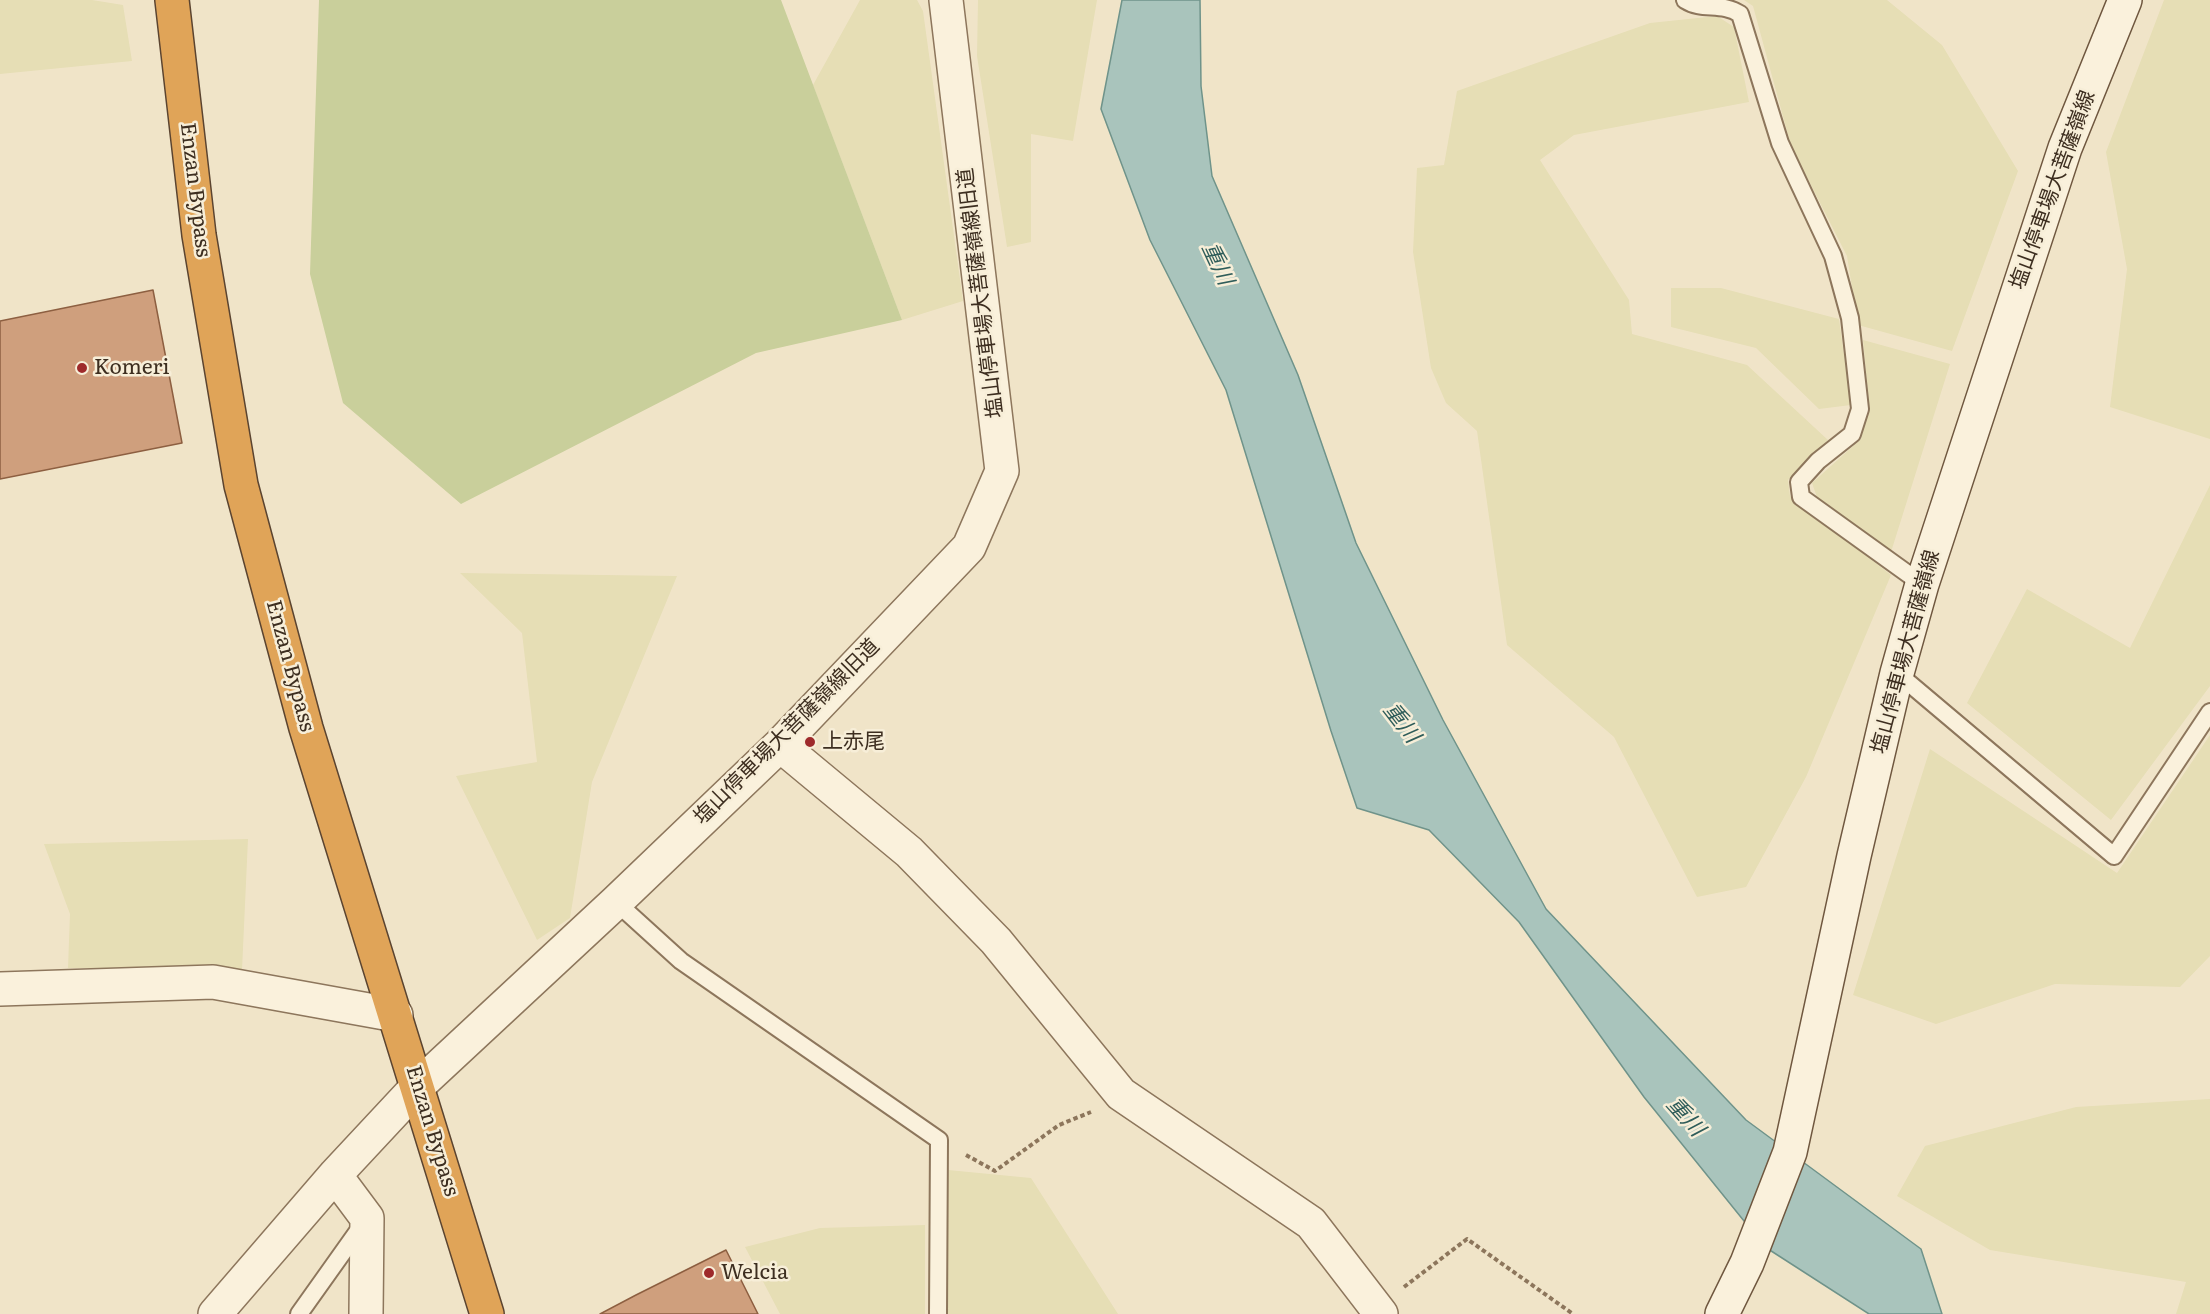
<!DOCTYPE html>
<html>
<head>
<meta charset="utf-8">
<style>
  body { margin:0 }
  canvas { display:block; background:#f0e4c8 }
</style>
</head>
<body>
<canvas width="2210" height="1314"></canvas>
<script>
const context = document.querySelector('canvas').getContext('2d');
context.lineJoin = 'round';
function fillPath(path, color) { context.fillStyle = color; context.fill(path, 'evenodd'); }
function strokePath(path, color, width, dash) { context.strokeStyle = color; context.lineWidth = width; context.lineCap = dash ? 'butt' : 'round'; context.setLineDash(dash || []); context.stroke(path); }
function write(font, color, halo, rows, align = 'center') {
  context.font = font + ' Literata,"Noto Sans JP",serif'; context.lineWidth = 5; context.setLineDash([]); context.textBaseline = 'middle'; context.strokeStyle = halo; context.fillStyle = color; for (const [text, x, y, turn = 0] of rows) {
    context.save(); context.translate(x, y); context.rotate((+turn || 0) * Math.PI / 180); context.textAlign = isNaN(turn) ? turn : align; if (halo) context.strokeText(text, 0, 0); context.fillText(text, 0, 0); context.restore();
  }
}
fillPath(new Path2D(`
  M0 0H92L123 5 132 61 0 74Z
  M860 0H917L923 11 963 301 902 320 813 85Z
  M978 0H1097L1073 141 1031 134V242L1007 247 977 56Z
  M1744 0H1887L1942 45 2018 171 1952 351 1858 325 1847 256 1791 146 1753 6Z
  M2164 0H2210V439L2110 407 2127 269 2106 152Z
  M1717 16 1734 27 1749 102 1574 135 1540 160 1629 300 1632 334 1747 365 1828 440 1788 480 1790 496 1891 575 1806 777 1746 887 1697 897 1614 737 1507 645 1477 431 1446 403 1431 368 1413 252 1417 168 1444 165 1457 91 1650 23Z
  M1671 288H1721L1839 319 1851 405 1819 409 1756 348 1671 327Z
  M1863 340 1950 364 1891 552 1818 500 1812 483 1861 439 1869 404Z
  M2210 485V686L2111 820 1967 703 2027 589 2130 648Z
  M460 573 677 576 592 782 570 918 537 940 456 776 537 762 522 633Z
  M2210 735V956L2180 987 2055 984 1936 1024 1853 995 1930 749 2117 873Z
  M248 839 242 970 68 968 70 914 44 844Z
  M2210 1099V1314H2176L2186 1282 1990 1250 1897 1196 1925 1146 2076 1107Z
  M948 1170 1031 1178 1118 1314H947Z
  M925 1225V1314H780L745 1247 820 1228Z`), '#e6deb5');
fillPath(new Path2D(`
  M319 0H781L902 320 756 353 461 504 343 403 310 274Z`), '#c9cf9b');
const water = new Path2D(`
  M1122 0H1200L1201 86 1212 176 1298 375 1356 543 1443 720 1546 909 1746 1120 1921 1249 1942 1314H1869L1765 1247 1644 1097 1519 922 1429 830 1357 808 1331 731 1226 390 1150 240 1101 109Z`);
fillPath(water, '#a9c4bc');
strokePath(water, '#6f938a', 1.5);
const building = new Path2D(`
  M153 290 182 443 0 479V321Z
  M726 1250 758 1314H600L636 1295Z`);
fillPath(building, '#cf9f7d');
strokePath(building, '#8d5f41', 1.5);
const lane = new Path2D(`
  M1685 0C1702 11 1722 2 1740 14L1780 143 1833 256 1850 318 1860 409 1852 434 1818 461 1799 482 1801 497 1922 584
  M1897 673 2114 856 2210 712
  M616 902 681 961 939 1140 938 1314
  M299 1314 363 1224`);
const street = new Path2D(`
  M780 745 909 852 996 941 1121 1094 1311 1223 1381 1314
  M0 989 213 982 396 1015
  M335 1175 367 1218 366 1314
  M215 1314 335 1175 418 1086 616 902 780 745 969 547 1002 471 946 0`);
const secondary = new Path2D(`
  M1722 1314 1747 1263 1790 1152 1854 856 1897 673 1922 584 2065 148 2125 0`);
const highway = new Path2D(`
  M172 0 199 235 241 485 306 728 487 1314`);
strokePath(lane, '#8d765c', 20);
strokePath(street, '#8d765c', 36);
strokePath(secondary, '#6f573f', 36);
strokePath(highway, '#5b4430', 36);
strokePath(new Path2D(`
  M966 1155 995 1171 1059 1125 1091 1112
  M1404 1287 1467 1239 1573 1314`), '#8d765c', 4, [4.5, 3]);
strokePath(lane, '#faf1dc', 16);
strokePath(street, '#faf1dc', 33);
strokePath(secondary, '#faf1dc', 33);
strokePath(highway, '#e0a458', 33);
for (const [x, y, r, color] of [
  [82,368,6,"#9e2a2b"],
  [810,742,6,"#9e2a2b"],
  [709,1273,6,"#9e2a2b"]
]) { const dot = new Path2D(); dot.arc(x, y, r, 0, 2 * Math.PI); context.fillStyle = color; context.fill(dot); strokePath(dot, '#f7eed8', 2); }
write('21px', '#3d2e20', '#f7eed8', [
  ["Enzan Bypass",195,190,83],
  ["塩山停車場大菩薩嶺線",2053,190,-70],
  ["塩山停車場大菩薩嶺線旧道",981,293,-97],
  ["塩山停車場大菩薩嶺線",1906,652,-75],
  ["Enzan Bypass",290,666,75],
  ["塩山停車場大菩薩嶺線旧道",787,732,-45],
  ["Enzan Bypass",432,1131,73]
]);
write('21px', '#3d2e20', '#f7eed8', [
  ["Komeri",94,368],
  ["上赤尾",822,742],
  ["Welcia",721,1273]
], 'left');
write('italic 22px', '#2f5d5a', '#f7eed8', [
  ["重川",1217,264,65],
  ["重川",1401,723,52],
  ["重川",1685,1117,48]
]);
</script>
</body>
</html>
